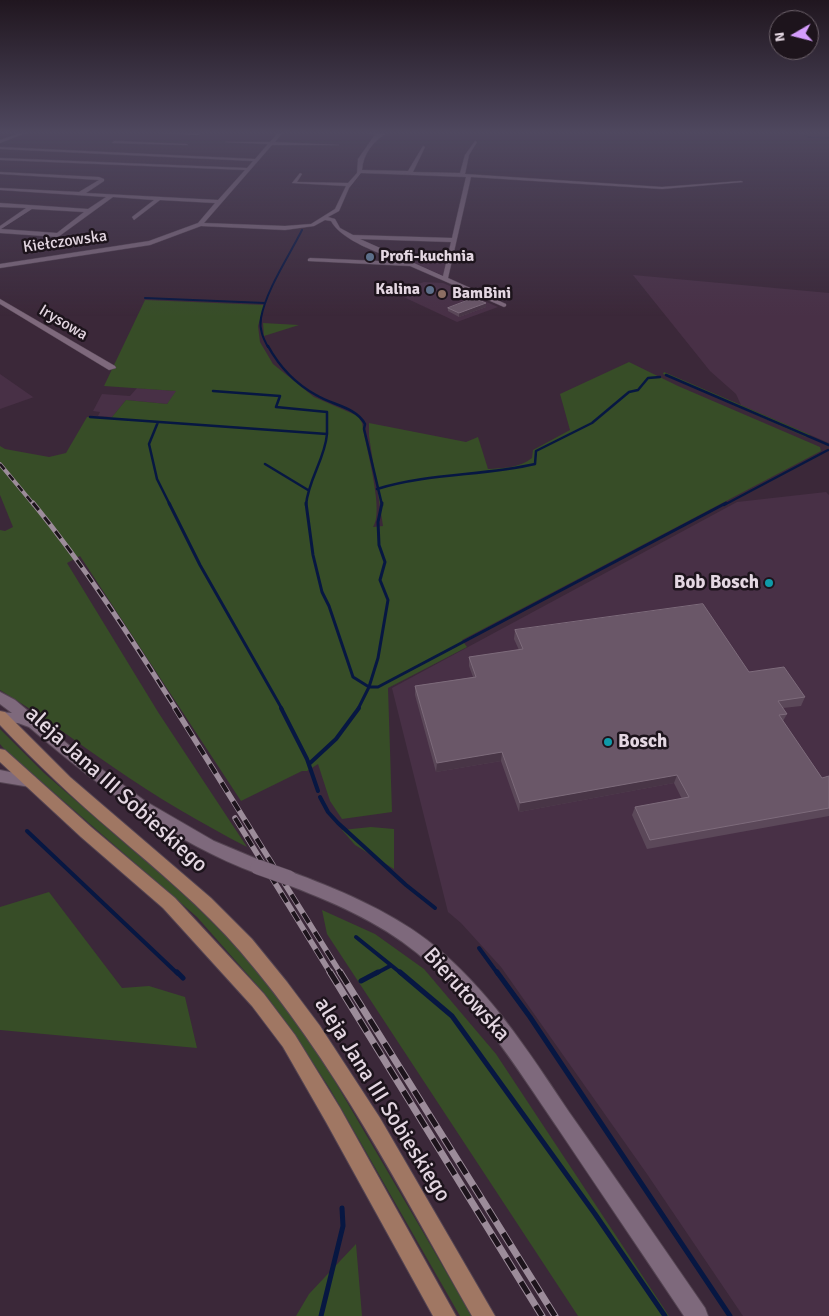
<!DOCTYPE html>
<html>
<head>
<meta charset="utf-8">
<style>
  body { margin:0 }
  #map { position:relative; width:829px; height:1316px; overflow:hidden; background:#3b2839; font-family:Signika,sans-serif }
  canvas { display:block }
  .north { position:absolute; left:769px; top:10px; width:50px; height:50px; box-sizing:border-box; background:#1d141c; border:1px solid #6d626b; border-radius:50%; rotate:262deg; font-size:14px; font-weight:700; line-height:20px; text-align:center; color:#e4d7e2 }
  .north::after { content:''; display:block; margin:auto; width:18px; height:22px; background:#d49cfc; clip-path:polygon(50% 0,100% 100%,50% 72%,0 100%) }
</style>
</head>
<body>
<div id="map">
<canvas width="829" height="1316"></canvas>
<div class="north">N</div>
</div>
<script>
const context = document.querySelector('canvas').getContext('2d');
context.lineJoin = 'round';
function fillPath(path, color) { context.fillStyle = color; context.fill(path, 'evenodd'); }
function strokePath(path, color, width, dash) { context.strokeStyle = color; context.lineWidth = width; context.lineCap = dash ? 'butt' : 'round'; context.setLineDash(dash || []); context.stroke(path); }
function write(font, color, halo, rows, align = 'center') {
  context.font = font + ' Signika,sans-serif'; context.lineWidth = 5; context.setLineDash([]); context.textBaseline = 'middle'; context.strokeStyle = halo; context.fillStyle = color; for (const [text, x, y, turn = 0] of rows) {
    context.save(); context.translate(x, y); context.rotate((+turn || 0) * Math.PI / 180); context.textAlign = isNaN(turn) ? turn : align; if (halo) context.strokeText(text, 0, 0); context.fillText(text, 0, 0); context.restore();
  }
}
fillPath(new Path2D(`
  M411 262 448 263 444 276Z
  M633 275 829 293V443L741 405 736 394 710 371Z
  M424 282 443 283 498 307 457 322 393 292Z
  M0 374 33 397H34L0 409Z
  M137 388 177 391 167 404 126 400 112 417 98 416 100 412 93 411 102 394 130 396Z
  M826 492 829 495V1316H743L647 1174 501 967 461 923 448 912 392 688 737 502Z`), '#483046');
fillPath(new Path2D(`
  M145 300 264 305 258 326 260 342 273 364 314 397 358 416 362 423C365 444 385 512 373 527L383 526 369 436V423L466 442 478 437 488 469C503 468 520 468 532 458L533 450 570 430 560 394 629 362 678 386 820 447 821 451 462 640 467 647 388 688 392 812 342 819 330 801 318 764 307 771H302L241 801 80 556 67 563 158 712 247 847C201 823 156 797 113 767 75 741 40 714 0 690V530L5 531 13 527 0 495V446L5 449 49 457 66 453 87 417H112L126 400 167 404 176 391 104 386Z
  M263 323 299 325 264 336Z
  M664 372 811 435 806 437 663 374Z
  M0 729 44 773 194 903 231 941 267 982 323 1061 472 1316H460L330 1089 297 1038 264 993 197 917 6 751 0 744Z
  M371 827 394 829V869L355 845 342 830Z
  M49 892 122 988 149 986 185 997 197 1048 0 1030V907Z
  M322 910 375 934 424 969 496 1054 669 1316H578L327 934Z
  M356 1244 362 1316H296L309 1294Z`), '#374d27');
strokePath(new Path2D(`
  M800 132 808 137 829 138`), '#071742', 1);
strokePath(new Path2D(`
  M145 298 265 303
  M268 347C263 338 259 329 261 318 266 290 289 256 302 230`), '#071742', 2);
strokePath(new Path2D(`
  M268 346C279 366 296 384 316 395 332 405 356 407 365 424L364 429 382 505
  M666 375 829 445
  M213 391 280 396 276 407 327 412V434
  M90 417 327 434C325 459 308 480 306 505
  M158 422 149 444 157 479 170 505
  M265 464 308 490
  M377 489C429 473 483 476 535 464L536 451 592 423 629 392 638 390 648 378 660 377
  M724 505 828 450`), '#071742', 2.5);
strokePath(new Path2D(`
  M169 503 200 565 282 709
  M306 503 313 555 322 592 329 606 353 677 369 687 358 709
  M382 503 378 522 379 545 385 562 380 580 388 600 378 658 369 687H378L726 503`), '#071742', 3);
strokePath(new Path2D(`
  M281 708 307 759 318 791
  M309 764 336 739 359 708
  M320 797 328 812 338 823 406 885 435 908
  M27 831 178 974
  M356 937 402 974
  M479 948 498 974
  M375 974 390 966`), '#071742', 4);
strokePath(new Path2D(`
  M177 972 183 978
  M400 972 452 1016 595 1214 665 1316
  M497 972 530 1017 730 1316
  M361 981 378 972
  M321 1316 343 1226 342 1208`), '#071742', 5);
const minor = new Path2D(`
  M23 132H28L0 143V140Z
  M153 132 200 134 198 135Z
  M279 132H283L275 142 339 145H272L204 223 285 226 311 224 335 209 346 186 292 183 300 173 302 174 297 182 348 183 357 173 358 159 374 136 378 135 363 132 385 134C373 142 363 154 362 170L408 171 423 146 425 147 413 172 460 173 465 155 475 141 477 142 469 155 465 174 662 187 741 181 743 182 662 189 471 177 448 278 506 304V306L504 307 410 266 308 261V259L310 258 401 262C380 253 342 241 331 221L325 220 314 226 285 230 201 226 150 245 0 268V264L149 241 198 223 215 203 160 200 134 220 132 217 154 200 113 197 58 237 0 233V226L26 208 0 207V203L88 209 106 197 0 190V188L79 192 99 180 0 174V172L99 177 104 179V181L86 193 218 200 245 170 0 160V158L247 168 253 161 0 149V147L255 159 268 144 225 142H270ZM361 173 466 177 452 238 353 235 340 228 335 219 328 217 339 211 349 188ZM32 209 84 212 57 233 1 229ZM360 239 451 242 443 276Z
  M114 141 186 144 188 145 112 143Z
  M0 299 115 366 116 368 109 370 0 304Z`);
const tertiary = new Path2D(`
  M0 692 15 700 70 746 145 801 214 841 264 862 266 867 264 872 258 874C172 842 98 786 29 727L18 723 0 722V712L12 713 0 704Z
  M0 770 35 777 37 781 35 785 30 787 0 782Z
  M289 871C337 889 386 909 427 940 487 986 528 1051 569 1112 615 1177 660 1243 705 1308L708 1316H684C642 1253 599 1190 557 1127 515 1065 475 1001 417 953 378 921 330 901 283 883L281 878 283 873Z`);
const secondary = new Path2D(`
  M0 711 5 712 70 777 211 898 252 939 287 982 320 1026 380 1118 495 1316H472C401 1191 334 1060 240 951 202 907 157 870 114 833 74 799 36 763 0 725Z
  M0 749 5 750 91 827 175 898 264 994 295 1035 340 1108 456 1316H433L326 1122 283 1047 252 1006 163 908 81 837 0 762Z`);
strokePath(minor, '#544452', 1);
strokePath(tertiary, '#544452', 2);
strokePath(secondary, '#544452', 2);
fillPath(minor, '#7e697c');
fillPath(tertiary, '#7e697c');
fillPath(secondary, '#a07763');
const railFar3 = new Path2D(`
  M0 464 34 505`);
const railFar2 = new Path2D(`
  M33 503C86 568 131 638 176 709`);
const railFar1 = new Path2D(`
  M175 708 341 974
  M235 818 331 974`);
const rail = new Path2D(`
  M330 972 542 1316
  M340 972 555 1316`);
strokePath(railFar3, '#9c8c9a', 4);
strokePath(railFar2, '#9c8c9a', 5);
strokePath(railFar1, '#9c8c9a', 5.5);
strokePath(rail, '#9c8c9a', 7);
strokePath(railFar3, '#1d141c', 2.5, [7]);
strokePath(railFar2, '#1d141c', 3, [9]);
strokePath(railFar1, '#1d141c', 4, [11]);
strokePath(rail, '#1d141c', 5, [14]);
const tertiaryBridge = new Path2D(`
  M258 867 289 878`);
strokePath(tertiaryBridge, '#544452', 16, []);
strokePath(tertiaryBridge, '#7e697c', 15);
fillPath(new Path2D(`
  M486 307 459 317 448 311V308Z
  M515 630 749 672 805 697 801 706 783 708 787 714 783 721 822 778 829 776V816L647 849 632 815 635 807 682 799 674 783 519 812 501 761 436 772 415 695V686L473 677 469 666V657L519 650 514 639Z`), '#5b4859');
fillPath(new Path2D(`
  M486 303V307L459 317V313Z
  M502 752 501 761 436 772 437 763Z
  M677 775 674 783 519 812 520 803Z`), '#483546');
const building = new Path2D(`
  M474 298 486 303 459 313 448 308Z
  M703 604 749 672 784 667 805 697 778 701 787 714 779 715 822 778 829 776V808L650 840 635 807 689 797 677 775 520 803 502 752 437 763 415 686 476 677 469 657 523 649 515 630Z`);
fillPath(building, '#6a5768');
strokePath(building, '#7d6b7b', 1);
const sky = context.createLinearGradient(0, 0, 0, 316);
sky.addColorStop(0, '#20161f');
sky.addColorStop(0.42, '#4f485f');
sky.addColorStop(1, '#4f485f00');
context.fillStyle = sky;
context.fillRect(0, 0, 829, 316);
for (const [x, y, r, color] of [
  [370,257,5,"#5c6f8a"],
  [430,290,5,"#5c6f8a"],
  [442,294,5,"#8d6e63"],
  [769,583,5,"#0f9aa8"],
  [608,742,5,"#0f9aa8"]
]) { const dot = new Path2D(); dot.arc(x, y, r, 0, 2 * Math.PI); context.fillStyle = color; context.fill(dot); strokePath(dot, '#1d141c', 2); }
write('16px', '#e4d7e2', '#1d141c', [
  ["Kiełczowska",65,242,-8],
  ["Irysowa",63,323,31]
]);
write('bold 16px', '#e4d7e2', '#1d141c', [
  ["Profi-kuchnia",380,257],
  ["Kalina",420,290,"right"],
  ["BamBini",452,294]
], 'left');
write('bold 19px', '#e4d7e2', '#1d141c', [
  ["Bob Bosch",759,583],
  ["Bosch",618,742,"left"]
], 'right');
write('22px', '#e4d7e2', '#1d141c', [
  ["aleja Jana III Sobieskiego",116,790,42],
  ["Bierutowska",466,995,48],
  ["aleja Jana III Sobieskiego",382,1100,58]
]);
</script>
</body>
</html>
